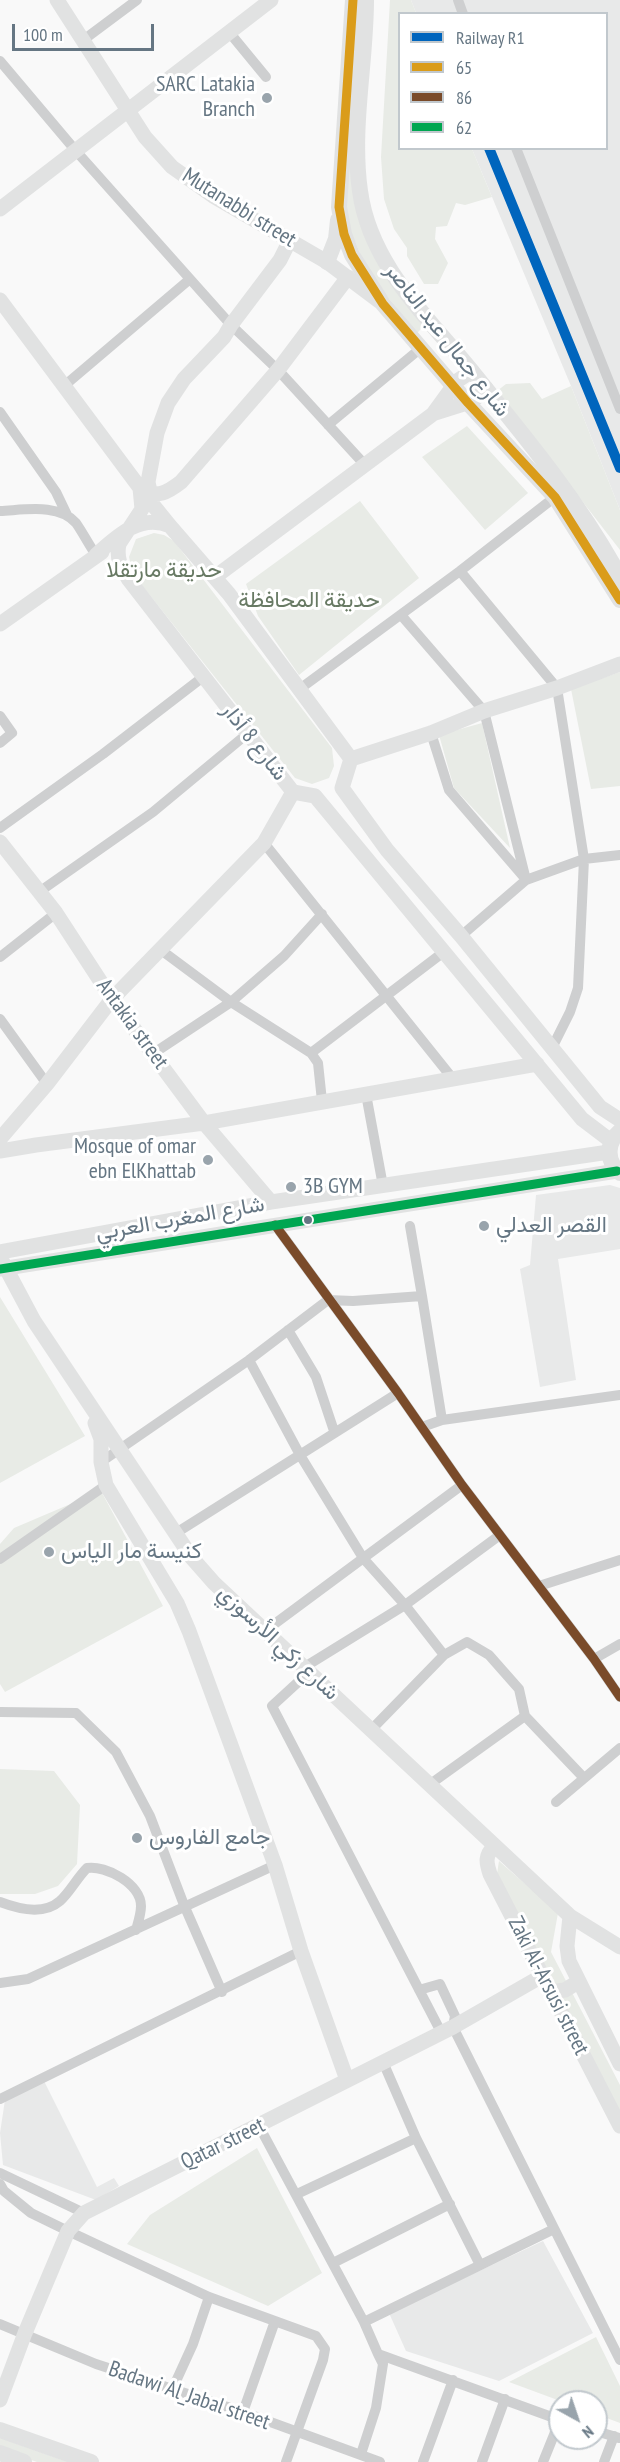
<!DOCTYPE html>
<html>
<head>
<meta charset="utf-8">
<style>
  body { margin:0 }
  #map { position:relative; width:620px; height:2462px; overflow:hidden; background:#f9f9f9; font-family:"PT Sans Narrow",sans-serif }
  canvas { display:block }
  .legend { position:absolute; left:398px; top:12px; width:210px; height:138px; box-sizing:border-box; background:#fff; border:2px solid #c1c8cd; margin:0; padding:8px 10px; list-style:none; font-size:18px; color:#657683 }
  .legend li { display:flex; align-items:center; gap:12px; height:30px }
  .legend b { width:30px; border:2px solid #c1c8cd }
  .north { position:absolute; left:548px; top:2390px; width:60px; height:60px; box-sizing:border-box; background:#fff; border:2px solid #c1c8cd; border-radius:50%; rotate:140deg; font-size:16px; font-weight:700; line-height:24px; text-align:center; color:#657683 }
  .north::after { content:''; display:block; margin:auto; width:21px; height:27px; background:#99a4ac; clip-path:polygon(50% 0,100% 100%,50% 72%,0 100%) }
  .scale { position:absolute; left:12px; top:24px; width:142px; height:27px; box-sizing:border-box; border:3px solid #657683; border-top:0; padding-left:8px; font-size:18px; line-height:21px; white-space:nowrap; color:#657683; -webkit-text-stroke:4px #fff; paint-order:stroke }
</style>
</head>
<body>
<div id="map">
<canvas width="620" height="2462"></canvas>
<ul class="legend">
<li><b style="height:8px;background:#0065bd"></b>Railway R1</li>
<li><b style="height:8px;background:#da9c1a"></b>65</li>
<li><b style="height:8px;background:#7a4b2a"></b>86</li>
<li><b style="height:8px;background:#00a651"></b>62</li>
</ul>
<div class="north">N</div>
<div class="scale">100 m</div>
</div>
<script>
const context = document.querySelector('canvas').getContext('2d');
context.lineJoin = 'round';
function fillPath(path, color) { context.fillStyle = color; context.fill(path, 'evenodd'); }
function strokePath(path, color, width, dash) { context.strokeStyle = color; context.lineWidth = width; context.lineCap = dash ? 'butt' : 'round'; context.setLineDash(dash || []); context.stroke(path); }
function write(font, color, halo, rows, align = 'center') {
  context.font = font + ' "PT Sans Narrow",Vazirmatn,sans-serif'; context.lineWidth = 6; context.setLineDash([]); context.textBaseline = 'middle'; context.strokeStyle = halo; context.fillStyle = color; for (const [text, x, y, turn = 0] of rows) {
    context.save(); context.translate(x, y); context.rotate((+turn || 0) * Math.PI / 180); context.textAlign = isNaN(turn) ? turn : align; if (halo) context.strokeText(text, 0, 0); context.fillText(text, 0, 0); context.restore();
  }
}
fillPath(new Path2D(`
  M411 0H620V510L571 386 472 149 606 148V14L416 13Z
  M610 1185 620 1188V1249L558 1259 576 1380 540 1387 520 1269 530 1265 536 1195Z
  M44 2081 97 2187 114 2178 119 2186 96 2200 3 2165 0 2133 5 2100Z
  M543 2241 593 2333 499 2381 406 2351 389 2313Z`), '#e8e9e9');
fillPath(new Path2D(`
  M390 0H411L416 13 400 14V148L472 149 492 197 465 205 456 203 447 226 436 227 435 239 448 263 438 284H424L407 256V248L394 229 384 199 381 157Z
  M350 138 356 197 425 325 417 333 368 273 347 222 344 188Z
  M530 383 542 399 571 386 620 510V550L497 391 506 384Z
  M467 426 528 493 485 530 422 457Z
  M360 501 419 578 299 675 258 616 246 584Z
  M154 533 164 535 174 541 332 748 334 766 329 778 312 784 295 778 133 574 129 557 136 539Z
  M620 672V786L591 789 571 689Z
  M482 723 510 848 454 788 439 735Z
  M0 1297 85 1436 0 1483Z
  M101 1491 163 1606 5 1692 0 1684V1544L14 1528Z
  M0 1769 54 1771 80 1805 77 1864 58 1886 35 1894H0Z
  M499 1861 558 1913 551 1952 620 2085V2117L497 1874Z
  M257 2148 322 2273 268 2306 127 2244 150 2215Z
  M596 2337 620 2386V2423L596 2414V2402H563L509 2382Z
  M0 2438 68 2462H37L0 2449Z`), '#e8ebe6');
strokePath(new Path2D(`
  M458 0 463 14
  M229 32 266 77
  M82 41 137 0
  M0 61 76 151 231 325 278 370 365 465
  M516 148 620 409
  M64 386 190 279
  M0 412 56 492 67 515
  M328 425 421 348
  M0 511C24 510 59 503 76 523 83 533 89 545 96 555
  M460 571 557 688 584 859 578 988 570 1012 551 1050
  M401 615 484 711 526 880
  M301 688 460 571 555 497
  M0 716 12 733 0 743
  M431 733 449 790 523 876
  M0 828 103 754 203 677
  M264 843 453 1079
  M39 892 153 812 247 734
  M461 936 526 880 584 859 620 855
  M161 950 231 1002 311 1053 318 1063 322 1101
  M0 957 56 913
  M0 1019 47 1084
  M154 1053 231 1002 284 956 322 914
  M311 1053 445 951
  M366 1094 383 1186
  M275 1225 398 1393 462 1485 594 1659 620 1697
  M422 1296 442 1420
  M288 1330 316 1377 334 1431
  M249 1360 300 1455 363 1558 405 1605 444 1655 467 1642 489 1655 519 1689 525 1716 583 1777
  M422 1427 442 1420 620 1395
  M101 1462 249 1360 328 1300 353 1301 422 1296 410 1226
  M176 1533 398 1393
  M0 1559 106 1485
  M539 1586 620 1560
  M265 1631 462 1485
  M594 1659 620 1644
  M303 1668 405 1605 500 1535
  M308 1673 272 1706 441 2032
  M0 1712 76 1713 116 1752 150 1816 184 1905 222 1992
  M371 1730 444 1655
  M429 1785 525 1716
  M556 1802 620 1748
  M0 1902C18 1909 44 1915 60 1901 70 1892 77 1878 87 1868 106 1865 141 1884 141 1906 141 1914 138 1923 136 1930
  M0 1983 28 1979 275 1865
  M419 1990 440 1984 455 2016 453 2027 620 2360
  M383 2062 416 2138 480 2265
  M0 2099 301 1951
  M259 2126 364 2322 378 2354 560 2420
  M0 2173 84 2213
  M0 2184 4 2191 31 2213 68 2231 209 2297 316 2336 325 2349 323 2360 286 2462
  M297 2194 416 2138
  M333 2263 450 2204
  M364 2322 554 2229
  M0 2324 96 2364 243 2412 380 2462
  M172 2390 193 2344 209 2297
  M243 2412 275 2321
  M596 2431 619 2438
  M361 2454 376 2408 383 2364 378 2354
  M423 2462 453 2380
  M482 2462 505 2399
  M543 2462 560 2420
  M604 2462 614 2436`), '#cecfd0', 10);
strokePath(new Path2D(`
  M57 0 145 137 172 167 213 196 327 262 379 301
  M0 209 271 0
  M0 300 140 488 142 509 119 544C116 559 121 567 129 580L293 792 315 796 582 1119 611 1141
  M435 413 473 401 486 388
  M142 489C157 499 168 492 181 482L278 370 348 277
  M170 526 153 505 148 482 157 433 168 403 184 379 224 337 231 325 280 260 290 240
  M96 555C117 536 141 513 170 526L229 594 351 759 342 788 387 850 461 936 600 1107 620 1120
  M215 577 433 414 457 381 472 371
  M0 624 102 552
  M351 759 431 733 484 711 557 688 620 664
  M0 842 56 913 112 999 204 1123 271 1202
  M0 1139 47 1084 112 999 264 843 293 792
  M0 1151 36 1145 204 1123 537 1064
  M0 1252 271 1202 609 1152
  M0 1257 34 1321 192 1558 214 1583 570 1916 620 1947
  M0 1269 617 1171
  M95 1423 101 1439V1462L106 1485 177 1603 189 1631 275 1865 301 1951 347 2080
  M494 1846C485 1856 486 1862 490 1874L620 2126
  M570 1916 567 1946 569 1961 620 2064
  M550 1992 565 1990 578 1982
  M0 2400 25 2333 68 2231 84 2213 453 2027 542 1976`), '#e1e2e2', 15);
strokePath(new Path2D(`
  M353 0 339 207 344 234 352 255 383 304 468 403 555 497 620 600
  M366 0C366 63 351 128 360 191 370 266 429 318 474 374 526 438 581 504 620 577
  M327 262 336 239 338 220
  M620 1131C606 1143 606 1161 620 1173
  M0 2430 91 2462
  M0 2453 24 2462`), '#e1e2e2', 16);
strokePath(new Path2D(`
  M353 0 339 207 344 234 352 255 383 304 468 403 555 497 620 600`), '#da9c1a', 9);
strokePath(new Path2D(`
  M275 1225 398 1393 462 1485 594 1659 620 1697`), '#7a4b2a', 9);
strokePath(new Path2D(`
  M0 1269 617 1171`), '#00a651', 9);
strokePath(new Path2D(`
  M489 148 620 468`), '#0065bd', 10);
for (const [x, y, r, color] of [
  [267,98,6,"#99a4ac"],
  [208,1160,6,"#99a4ac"],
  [291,1187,6,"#99a4ac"],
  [308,1220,5,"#657683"],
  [484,1226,6,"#99a4ac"],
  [49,1552,6,"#99a4ac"],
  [137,1838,6,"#99a4ac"]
]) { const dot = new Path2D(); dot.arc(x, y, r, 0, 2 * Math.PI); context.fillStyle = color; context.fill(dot); strokePath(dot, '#fff', 2); }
write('22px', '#657683', '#fff', [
  ["SARC Latakia",255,85,"right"],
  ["Branch",255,110,"right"],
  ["Mosque of omar",196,1147,"right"],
  ["ebn ElKhattab",196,1172,"right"],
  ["3B GYM",303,1187],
  ["القصر العدلي",496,1226],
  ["كنيسة مار الياس",61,1552],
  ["جامع الفاروس",149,1838]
], 'left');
write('22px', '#657683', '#fff', [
  ["Mutanabbi street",239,208,32],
  ["شارع جمال عبد الناصر",447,340,52],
  ["شارع 8 أذار",254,742,52],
  ["Antakia street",132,1024,54],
  ["شارع المغرب العربي",180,1219,-10],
  ["شارع زكي الأرسوزي",278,1643,43],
  ["Zaki Al-Arsusi street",548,1986,63],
  ["Qatar street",223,2144,-26],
  ["Badawi Al_Jabal street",189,2396,19]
]);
write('22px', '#687a64', '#fff', [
  ["حديقة مارتقلا",164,571],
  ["حديقة المحافظة",309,601]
]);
</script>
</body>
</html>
